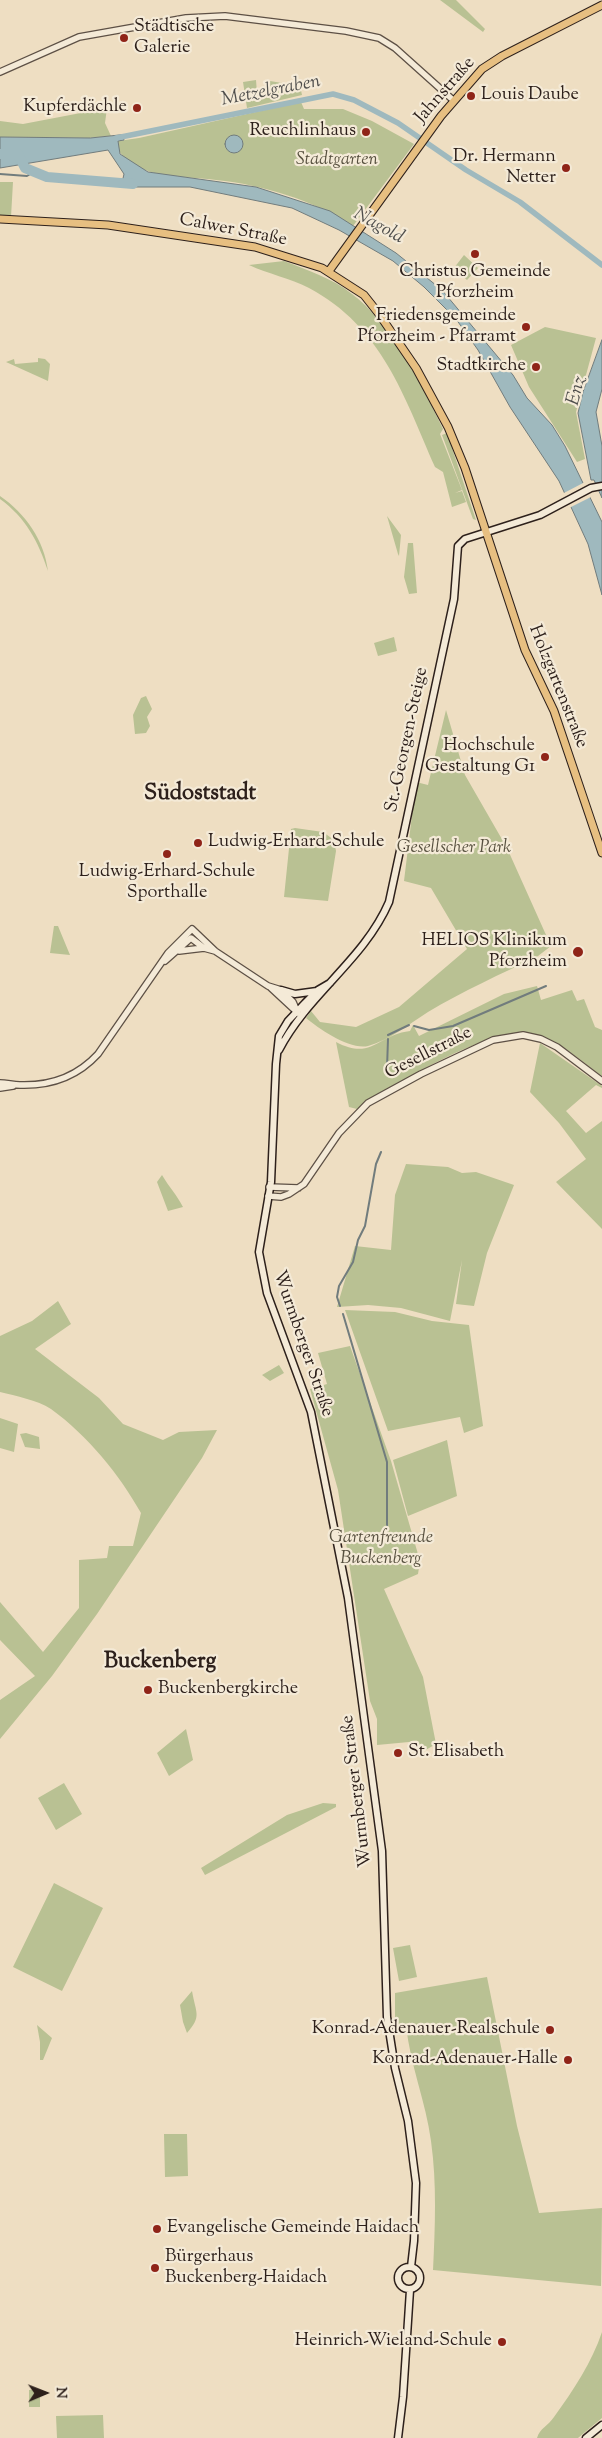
<!DOCTYPE html>
<html>
<head>
<meta charset="utf-8">
<style>
  body { margin:0 }
  #map { position:relative; width:602px; height:2438px; overflow:hidden; background:#eedec2; font-family:"Sorts Mill Goudy",serif }
  canvas { display:block }
  .north { position:absolute; left:20px; top:2368px; width:50px; height:50px; -webkit-text-stroke:4px #f4ead7; paint-order:stroke; rotate:89deg; font-size:14px; font-weight:700; line-height:20px; text-align:center; color:#2d201b }
  .north::after { content:''; display:block; margin:auto; width:18px; height:22px; background:#2d201b; clip-path:polygon(50% 0,100% 100%,50% 72%,0 100%) }
</style>
</head>
<body>
<div id="map">
<canvas width="602" height="2438"></canvas>
<div class="north">N</div>
</div>
<script>
const context = document.querySelector('canvas').getContext('2d');
context.lineJoin = 'round';
function fillPath(path, color) { context.fillStyle = color; context.fill(path, 'evenodd'); }
function strokePath(path, color, width, dash) { context.strokeStyle = color; context.lineWidth = width; context.lineCap = dash ? 'butt' : 'round'; context.setLineDash(dash || []); context.stroke(path); }
function write(font, color, halo, rows, align = 'center') {
  context.font = font + ' "Sorts Mill Goudy",serif'; context.lineWidth = 4.5; context.setLineDash([]); context.textBaseline = 'middle'; context.strokeStyle = halo; context.fillStyle = color; for (const [text, x, y, turn = 0] of rows) {
    context.save(); context.translate(x, y); context.rotate((+turn || 0) * Math.PI / 180); context.textAlign = isNaN(turn) ? turn : align; if (halo) context.strokeText(text, 0, 0); context.fillText(text, 0, 0); context.restore();
  }
}
fillPath(new Path2D(`
  M440 0H456L485 29 483 32Z
  M256 80 257 93H270V81L300 86 302 95 247 108 243 82Z
  M301 102 304 109H343L372 121 414 144 353 226C312 200 264 185 216 180 196 177 166 178 148 171 137 168 123 159 118 149V141L139 138Z
  M107 108 105 123 111 136 90 138 0 137V121L23 124Z
  M0 182H13L11 217H0Z
  M464 255 478 268 467 280 454 268Z
  M284 261C307 270 332 278 352 294 389 321 423 387 443 429L440 434 462 490 455 493 462 491 466 502 452 507 443 472 435 467C404 396 382 327 309 288 290 278 268 274 249 265Z
  M545 327 596 338 576 412 585 459 577 462 529 387 511 345Z
  M38 358 45 359 50 364 48 381 6 362 14 359 15 364 38 362Z
  M447 433 476 520 473 519 442 435Z
  M0 496C26 514 44 540 48 571 38 541 26 518 0 499Z
  M387 516 401 535 399 556 398 554Z
  M408 543H413L417 593 409 594 404 577Z
  M394 637 397 651 378 656 374 643Z
  M146 696 152 709 147 717 150 726 146 733 135 734 133 715 141 698Z
  M446 710 465 775 507 848 551 946 538 956C501 974 463 991 428 1012 409 1024 390 1040 368 1046 350 1050 319 1029 306 1018L311 1011 320 1022 356 1027 399 1007 467 949 431 888 404 881 416 782 428 785Z
  M295 828 323 832 334 840 336 851 328 901 284 897 291 829Z
  M54 926H58L70 955 50 953Z
  M537 986 541 1000 572 990 577 1001 584 999 595 1027 602 1030V1076C581 1061 560 1041 534 1034 494 1023 391 1086 357 1109L349 1107 336 1042C372 1061 377 1035 410 1031L413 1025 419 1036 504 994Z
  M540 1043 602 1086V1088L596 1085 566 1111 586 1133 602 1121V1229L556 1182 586 1159 559 1123 530 1092Z
  M406 1164 448 1167 462 1173 476 1172 514 1185 487 1253 474 1306 456 1304 462 1260 450 1321 401 1308 368 1305 337 1307 355 1246 391 1250 395 1195Z
  M162 1175C169 1187 177 1195 183 1207L168 1211 157 1182Z
  M58 1301 71 1324 35 1349 99 1398 123 1424 163 1440 179 1432 217 1430 202 1458 97 1614 52 1676 0 1739V1700L35 1676 0 1640V1602L43 1652 79 1608V1560L107 1558 109 1546H133L141 1513C119 1474 88 1436 51 1409 37 1400 16 1396 0 1392V1336L32 1321Z
  M345 1310 395 1312 432 1321 469 1325 483 1426 464 1433 460 1417 388 1431Z
  M350 1346 391 1461 420 1561 418 1574 384 1589 423 1677 436 1744 417 1755 409 1742 377 1745V1719L370 1701 338 1490 310 1389 327 1384 318 1353Z
  M279 1365 284 1373 270 1381 262 1375Z
  M0 1418 18 1424 14 1452 0 1448Z
  M26 1433 39 1437 40 1449 25 1447 20 1434Z
  M447 1440 457 1496 408 1516 393 1460Z
  M186 1729 193 1760 169 1776 157 1753Z
  M64 1783 82 1814 56 1830 38 1798Z
  M323 1803 336 1804V1807L205 1875 201 1868 287 1815Z
  M54 1883 103 1908 62 1991 13 1967Z
  M410 1945 417 1977 399 1981 393 1948Z
  M487 1977 517 2126 539 2213 602 2208 601 2286 433 2270C435 2227 437 2184 431 2141 426 2102 410 2065 406 2025L395 2026V1993Z
  M192 1991C196 2014 202 2016 187 2033L183 2022 180 2005Z
  M37 2025 52 2038 43 2060H40V2042Z
  M164 2134H187L188 2176 165 2177Z
  M602 2332V2418L578 2438H537C540 2428 548 2426 554 2417 573 2391 592 2362 602 2332Z
  M40 2389V2407H29V2390Z
  M103 2415 104 2438H57L56 2416Z`), '#b9c193');
const water = new Path2D(`
  M123 135 124 140 118 141 120 154 148 172 256 187 330 211 396 253 442 290 513 375 527 398 552 425 565 446 602 522V595L588 544 559 481 510 407 478 350 456 319 424 287 393 261 339 230 292 208 190 187H121L124 174 108 150 0 168V137L90 138Z
  M225 144a9 9 0 1 1 18 0a9 9 0 1 1-18 0Z
  M602 340V389L596 412 602 446V498L594 480H591L578 413 583 392Z`);
fillPath(water, '#9fb9be');
strokePath(water, '#717c7d', 1);
fillPath(new Path2D(`
  M585 482 591 497 569 508 562 494Z`), '#eedec2');
strokePath(new Path2D(`
  M0 174 27 176 32 173
  M414 1026 429 1030 453 1026 546 986
  M388 1035 409 1025
  M387 1068 388 1039
  M340 1306 337 1297 339 1286 353 1262 358 1240 365 1226 376 1164 381 1152
  M343 1314 387 1462V1535`), '#717c7d', 2);
strokePath(new Path2D(`
  M116 138 333 94 354 100 398 123 466 170 520 202 602 265`), '#9fb9be', 5.5);
strokePath(new Path2D(`
  M0 154H18L25 168 47 177 133 184`), '#9fb9be', 10);
const tertiary = new Path2D(`
  M0 72 79 37 186 18 225 16 346 31 379 38 395 48 453 100
  M179 951 204 948
  M165 961 191 938 204 948 215 951
  M270 987 298 1013
  M0 1083C7 1083 13 1085 20 1085 51 1086 77 1077 98 1054L168 953 192 929 215 951 268 986 281 990 293 1002 297 1011
  M0 1088 13 1086
  M269 1187 298 1188
  M268 1196 281 1197 289 1194 304 1184 339 1133 368 1103 421 1074 493 1040 523 1035 541 1039 557 1047 602 1081`);
const secondary = new Path2D(`
  M330 983 318 990 305 1003 288 1021 279 1036 276 1064 271 1182 259 1252 267 1293 311 1412 348 1598 382 1851 387 2017 395 2068 408 2121 416 2183 414 2241 411 2267
  M281 990 295 994 317 991
  M279 1050C308 994 364 960 389 902L454 599 458 546 465 539 540 515 591 488 602 486
  M398 2278a11 11 0 1 1 22 0a11 11 0 1 1-22 0Z
  M398 2438 403 2397 410 2290
  M586 2438 602 2425`);
const primary = new Path2D(`
  M0 219 108 225 255 247 322 268 364 295 379 314 416 368 448 427 465 468 525 650 554 711 602 853
  M329 271 441 116 482 69 502 56 602 5`);
strokePath(tertiary, '#5d5045', 8);
strokePath(secondary, '#2d201b', 9);
strokePath(primary, '#2d201b', 9);
strokePath(tertiary, '#f4ead7', 5.5);
strokePath(secondary, '#f4ead7', 6);
strokePath(primary, '#e7bf81', 7);
for (const [x, y, r, color] of [
  [124,38,5,"#8f2418"],
  [471,96,5,"#8f2418"],
  [137,108,5,"#8f2418"],
  [366,132,5,"#8f2418"],
  [566,168,5,"#8f2418"],
  [475,254,5,"#8f2418"],
  [526,327,5,"#8f2418"],
  [536,367,5,"#8f2418"],
  [545,757,5,"#8f2418"],
  [198,843,5,"#8f2418"],
  [167,854,5,"#8f2418"],
  [578,952,6,"#8f2418"],
  [148,1690,5,"#8f2418"],
  [398,1753,5,"#8f2418"],
  [550,2030,5,"#8f2418"],
  [568,2060,5,"#8f2418"],
  [157,2229,5,"#8f2418"],
  [155,2268,5,"#8f2418"],
  [502,2342,5,"#8f2418"]
]) { const dot = new Path2D(); dot.arc(x, y, r, 0, 2 * Math.PI); context.fillStyle = color; context.fill(dot); strokePath(dot, '#f4ead7', 2); }
write('18px', '#2d201b', '#f4ead7', [
  ["Städtische",134,28,"left"],
  ["Galerie",134,49,"left"],
  ["Louis Daube",481,96,"left"],
  ["Kupferdächle",127,108],
  ["Reuchlinhaus",356,132],
  ["Dr. Hermann",556,158],
  ["Netter",556,179],
  ["Christus Gemeinde",475,273,"center"],
  ["Pforzheim",475,294,"center"],
  ["Friedensgemeinde",516,317],
  ["Pforzheim - Pfarramt",516,338],
  ["Stadtkirche",526,367],
  ["Hochschule",535,747],
  ["Gestaltung G1",535,768],
  ["Ludwig-Erhard-Schule",208,843,"left"],
  ["Ludwig-Erhard-Schule",167,873,"center"],
  ["Sporthalle",167,894,"center"],
  ["HELIOS Klinikum",567,942],
  ["Pforzheim",567,963],
  ["Buckenbergkirche",158,1690,"left"],
  ["St. Elisabeth",408,1753,"left"],
  ["Konrad-Adenauer-Realschule",540,2030],
  ["Konrad-Adenauer-Halle",558,2060],
  ["Evangelische Gemeinde Haidach",167,2229,"left"],
  ["Bürgerhaus",165,2258,"left"],
  ["Buckenberg-Haidach",165,2279,"left"],
  ["Heinrich-Wieland-Schule",492,2342]
], 'right');
write('18px', '#2d201b', '#f4ead7', [
  ["Jahnstraße",446,91,-49],
  ["Calwer Straße",233,231,11],
  ["Holzgartenstraße",557,687,68],
  ["St.-Georgen-Steige",408,740,-78],
  ["Gesellstraße",429,1054,-27],
  ["Wurmberger Straße",302,1344,71],
  ["Wurmberger Straße",358,1791,-97]
]);
write('italic 18px', '#57503f', '#f4ead7', [
  ["Stadtgarten",337,161],
  ["Gesellscher Park",454,849],
  ["Gartenfreunde",381,1539],
  ["Buckenberg",381,1560]
]);
write('italic 19px', '#4f4e4c', '#f4ead7', [
  ["Metzelgraben",271,92,-11],
  ["Nagold",378,227,29],
  ["Enz",578,391,-75]
]);
write('bold 22px', '#2d201b', '#f4ead7', [
  ["Südoststadt",200,795],
  ["Buckenberg",160,1663]
]);
</script>
</body>
</html>
